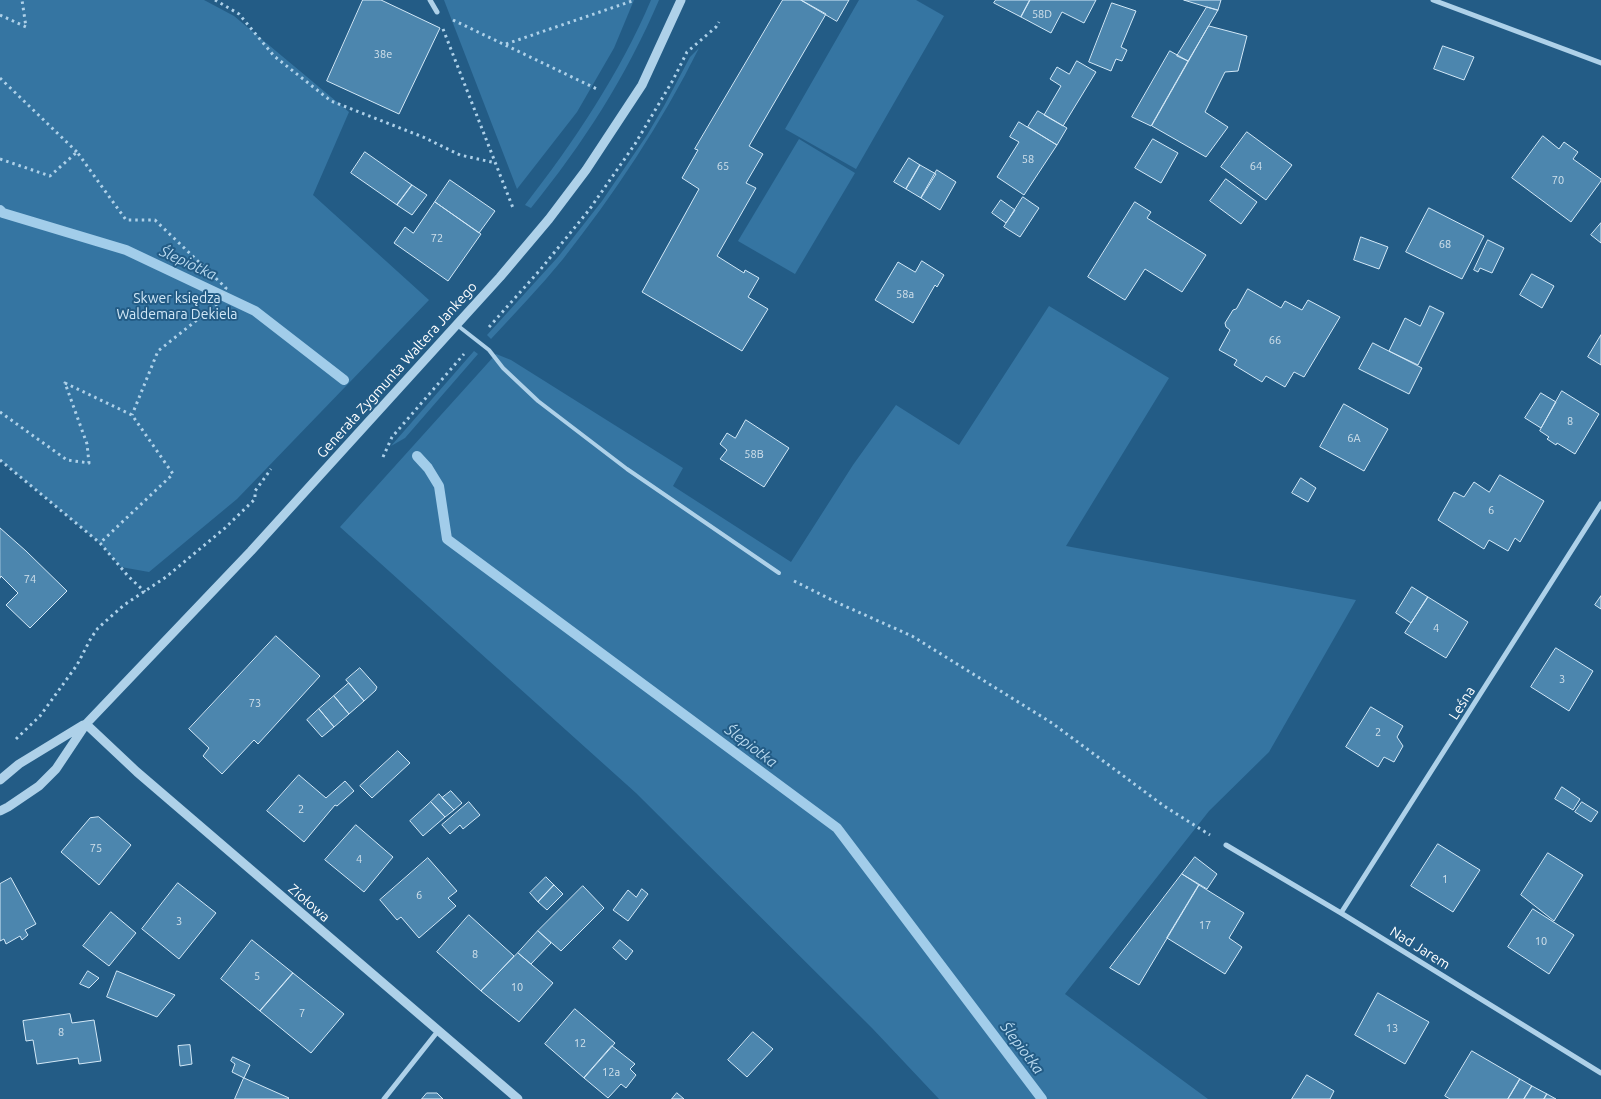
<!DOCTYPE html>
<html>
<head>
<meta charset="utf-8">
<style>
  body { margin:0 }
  canvas { display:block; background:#235c86 }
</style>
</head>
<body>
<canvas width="1601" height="1099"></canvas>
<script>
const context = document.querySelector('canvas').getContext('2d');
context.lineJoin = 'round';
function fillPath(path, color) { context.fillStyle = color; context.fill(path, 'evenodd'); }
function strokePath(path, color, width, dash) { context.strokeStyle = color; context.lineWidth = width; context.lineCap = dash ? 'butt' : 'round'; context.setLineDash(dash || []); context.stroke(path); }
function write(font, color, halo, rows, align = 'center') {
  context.font = font + ' Ubuntu,sans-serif'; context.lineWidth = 4; context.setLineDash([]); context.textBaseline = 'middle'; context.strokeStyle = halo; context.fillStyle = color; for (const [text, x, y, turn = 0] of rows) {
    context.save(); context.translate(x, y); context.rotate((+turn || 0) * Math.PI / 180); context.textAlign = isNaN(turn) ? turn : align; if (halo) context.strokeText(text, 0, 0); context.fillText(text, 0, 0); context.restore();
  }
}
fillPath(new Path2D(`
  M0 0H204L234 16 349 112 313 195 429 300 237 499 149 572 121 567 100 543 0 460Z
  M444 0H634L614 48 577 112 517 189Z
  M651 0H659C626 77 583 144 531 208L525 205C574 142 620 73 651 0Z
  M859 0H916L944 16 856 169 785 129Z
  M699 48C661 124 615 193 563 259 540 287 515 313 491 339L487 335 558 257 602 201 647 135 664 106 690 57Z
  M799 139 855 173 795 274 738 241Z
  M1049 306 1169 378 1066 546 1356 600 1269 752 1209 811 1065 994 1208 1099H939L872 1028 636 793 340 527 496 354 511 360 683 468 673 486 791 562 853 465 896 405 959 445Z
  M474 351 478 354 405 438 391 446Z`), '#3575a2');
strokePath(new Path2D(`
  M0 210 3 213 126 250 255 311 344 380
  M417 456 428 468 439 486 447 539 837 828 1042 1099`), '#a2cdea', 10);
const building = new Path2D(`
  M363 0H381L440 28 399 114 327 81Z
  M783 0H801L826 14 749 146 763 154 746 183 756 188 717 256 744 273 745 270 759 278 748 297 768 309 742 351 642 292 699 189 682 178 698 150 695 149Z
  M801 0H849L837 21Z
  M996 0H1030L1021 17 994 3Z
  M1030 0H1096L1084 23 1062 12 1051 33 1021 17Z
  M1184 0H1221L1218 10Z
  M1112 3 1136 11 1121 47 1127 50 1122 61 1116 59 1111 71 1089 62Z
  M1207 7 1218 10 1188 61 1177 56Z
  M1209 26 1247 36 1238 71 1225 72 1205 112 1228 127 1206 157 1152 126Z
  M1443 46 1474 57 1464 80 1434 69Z
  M1170 51 1188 61 1151 126 1132 117Z
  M1077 61 1096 72 1063 126 1044 115 1061 86 1050 79 1057 67 1069 74Z
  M1038 111 1067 128 1057 145 1028 127Z
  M1019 122 1057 145 1024 195 997 177 1019 142 1010 137Z
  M1247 132 1292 165 1266 200 1221 167Z
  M1543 136 1559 149 1564 142 1578 152 1573 159 1601 179V181L1571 222 1512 178Z
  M1153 139 1178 153 1161 183 1135 168Z
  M365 152 412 185 397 205 351 173Z
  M909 158 920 165 906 189 894 182Z
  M920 165 936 174 921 198 906 189Z
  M937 170 956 182 940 210 921 198Z
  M1226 179 1257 202 1241 224 1210 201Z
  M450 180 495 211 479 233 435 202Z
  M412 185 427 195 412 215 397 205Z
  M1023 197 1039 208 1020 237 1004 227Z
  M1001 200 1015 210 1006 223 992 213Z
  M435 202 481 234 448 281 394 243 405 227 413 233Z
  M1135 202 1151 212 1147 218 1206 255 1182 292 1145 269 1125 300 1088 277Z
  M1429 208 1484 236 1462 279 1406 252Z
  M1601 223V243L1591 235Z
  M1361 237 1388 247 1379 269 1354 260Z
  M1488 240 1504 248 1492 273 1480 268 1478 272 1474 270Z
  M922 261 944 275 937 287 935 285 913 323 875 300 898 262 915 272Z
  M1532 274 1554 286 1542 308 1520 295Z
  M1248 289 1281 308 1285 301 1302 310 1308 300 1340 317 1304 377 1294 372 1285 387 1266 376 1262 382 1234 365 1237 360 1219 350 1230 330 1226 327 1225 323 1233 310 1236 309Z
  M1430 306 1444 313 1418 365 1389 351 1405 318 1420 326Z
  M1601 335V365L1588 357Z
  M1373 343 1422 368 1409 394 1359 369Z
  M1562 391 1599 414 1575 454 1557 443 1556 445 1547 439 1549 437 1540 431Z
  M1541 393 1556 402 1541 428 1525 418Z
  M1344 404 1388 429 1364 471 1320 447Z
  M746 420 789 448 764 487 720 459 727 450 720 444 727 433 735 438Z
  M1500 475 1544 501 1520 542 1515 538 1508 551 1489 540 1484 549 1438 520 1454 492 1464 497 1474 482 1489 492Z
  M1301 478 1316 488 1308 502 1292 493Z
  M0 528 26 551 67 591 30 628 6 605 18 593 1 576 0 578Z
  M1412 587 1428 597 1411 623 1396 613Z
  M1601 596V609L1595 605Z
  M1428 597 1468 622 1446 658 1405 633Z
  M276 636 320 676 258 744 254 740 222 774 203 756 209 748 189 729Z
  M1556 648 1593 671 1569 711 1531 687Z
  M360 668 377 687 376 689V690L364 701 346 680Z
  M349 683 364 701 349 714 334 696Z
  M334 696 349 714 334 727 319 709Z
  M1371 707 1403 726 1397 737 1403 746 1394 762 1384 757 1378 767 1346 747Z
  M319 709 334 727 322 737 307 720Z
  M398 751 410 763 372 798 360 786Z
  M299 775 326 798 345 781 354 791 337 806 335 805 304 842 267 811Z
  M1562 787 1580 799 1573 810 1555 799Z
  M451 791 462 803 454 810 442 798Z
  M439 794 454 810 445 817 431 802Z
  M431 802 445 817 423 836 410 821Z
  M469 802 480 815 463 829 460 825 450 834 442 825Z
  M1582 802 1598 812 1591 822 1575 812Z
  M99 817 131 845 99 885 61 852 90 818Z
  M356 825 393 857 364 892 325 860Z
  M1438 844 1480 870 1453 912 1411 886Z
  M1548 853 1583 875 1554 921 1521 895Z
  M1195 857 1217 874 1207 889 1182 874Z
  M428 858 457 891 448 898 456 906 419 938 401 917 397 920 380 900Z
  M1182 874 1199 885 1139 985 1110 968Z
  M546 877 554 885 538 902 530 893Z
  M11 878 36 924 25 930 28 935 22 940 20 936 6 944 4 939 0 941V884Z
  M178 883 216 913 179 959 142 929Z
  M554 885 563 894 547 910 538 902Z
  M1199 885 1244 913 1229 938 1242 947 1225 974 1167 938Z
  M583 886 604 908 561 951 538 931Z
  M642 889 648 894 628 921 613 910 628 890 636 897Z
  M1533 909 1574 935 1549 974 1508 947Z
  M111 912 136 933 109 966 83 946Z
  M469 915 514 956 481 991 437 952Z
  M538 931 551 943 531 964 518 953Z
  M252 940 293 973 260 1011 221 979Z
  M620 940 633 951 626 960 613 948Z
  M518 953 553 983 519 1022 481 991Z
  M88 971 99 978 89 988 80 984Z
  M117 971 175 995 157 1017 107 997Z
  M293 973 344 1014 311 1053 260 1011Z
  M1378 993 1429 1022 1405 1064 1355 1035Z
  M575 1009 615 1043 584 1078 545 1044Z
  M70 1014 72 1023 94 1020 101 1061 79 1064 78 1058 37 1064 33 1040 26 1041 23 1021Z
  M753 1032 773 1049 747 1077 728 1060Z
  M190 1045 192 1064 180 1066 178 1046Z
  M612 1046 635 1064 630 1069 636 1075 626 1088 621 1084 608 1098 584 1078Z
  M1472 1051 1520 1079 1508 1099H1450L1445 1096Z
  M233 1057 250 1065 244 1078 232 1072 235 1064 231 1061Z
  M1307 1075 1334 1091 1330 1099H1292Z
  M244 1078 289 1098 288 1099H235Z
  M1520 1079 1532 1086 1524 1099H1508Z
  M1532 1086 1547 1094 1544 1099H1524Z
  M427 1093H437L443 1099H422Z
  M677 1093 684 1099H672Z
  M1547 1094 1556 1099H1544Z`);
fillPath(building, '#4c86ae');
strokePath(building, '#d2e8f7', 1);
strokePath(new Path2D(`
  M215 0 239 14 274 56 331 101 423 137 460 155 496 163
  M0 15 26 27 22 0
  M453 20 599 90
  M443 29 513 208
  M506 44 635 0
  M0 78 77 152
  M0 159 50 176 77 152 126 220H155L226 288 217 304 158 351 132 415
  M489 327 540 270 589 210 635 144 673 80 687 52 716 27 719 22
  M0 412 67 460 89 463 87 444 65 383 132 415 173 474 100 543
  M383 457 392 437 464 354
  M0 460 100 543 128 576 145 592
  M794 581 838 603 912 636 1052 723 1164 806 1210 835
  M16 739 40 716 77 665 91 638 98 628 124 605 166 577 225 528 255 499V491L271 469`), '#aed1e9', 3, [2.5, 4]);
strokePath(new Path2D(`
  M457 325 489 350 503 368 538 401 627 469 779 573`), '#aed1e9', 4);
strokePath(new Path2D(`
  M430 0 437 12
  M1433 0 1601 63
  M1226 845 1341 913 1601 1073
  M1341 913 1601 504
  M384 1099 438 1031`), '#aed1e9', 5);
strokePath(new Path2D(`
  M86 724 137 772 518 1099
  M0 780 19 764 83 725
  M0 811 8 807 39 786 56 769 86 724 251 551 500 277 549 219 586 170 642 85 681 0`), '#aed1e9', 9);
write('11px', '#d2e1eb', null, [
  ["58D",1042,14],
  ["38e",383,54],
  ["58",1028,159],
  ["65",723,166],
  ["64",1256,166],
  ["70",1558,180],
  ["72",437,238],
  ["68",1445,244],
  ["58a",905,294],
  ["66",1275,340],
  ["8",1570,421],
  ["6A",1354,438],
  ["58B",754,454],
  ["6",1491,510],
  ["74",30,579],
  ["4",1436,628],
  ["3",1562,679],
  ["73",255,703],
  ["2",1378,732],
  ["2",301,809],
  ["75",96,848],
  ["4",359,859],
  ["1",1445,879],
  ["6",419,895],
  ["3",179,921],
  ["17",1205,925],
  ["10",1541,941],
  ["8",475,954],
  ["5",257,976],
  ["10",517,987],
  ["7",302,1013],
  ["13",1392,1028],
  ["8",61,1032],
  ["12",580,1043],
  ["12a",611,1072]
]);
write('14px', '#d2e8f7', '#235c86', [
  ["Skwer księdza",177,298],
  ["Waldemara Dekiela",177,314]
]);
write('14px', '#fff', '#235c86', [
  ["Generała Zygmunta Waltera Jankego",397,370,-48],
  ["Leśna",1462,703,-58],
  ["Ziołowa",309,903,41],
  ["Nad Jarem",1420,948,32]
]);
write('italic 15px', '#b9daf0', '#235c86', [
  ["Ślepiotka",188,263,25],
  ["Ślepiotka",751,746,37],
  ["Ślepiotka",1022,1048,53]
]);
</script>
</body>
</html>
